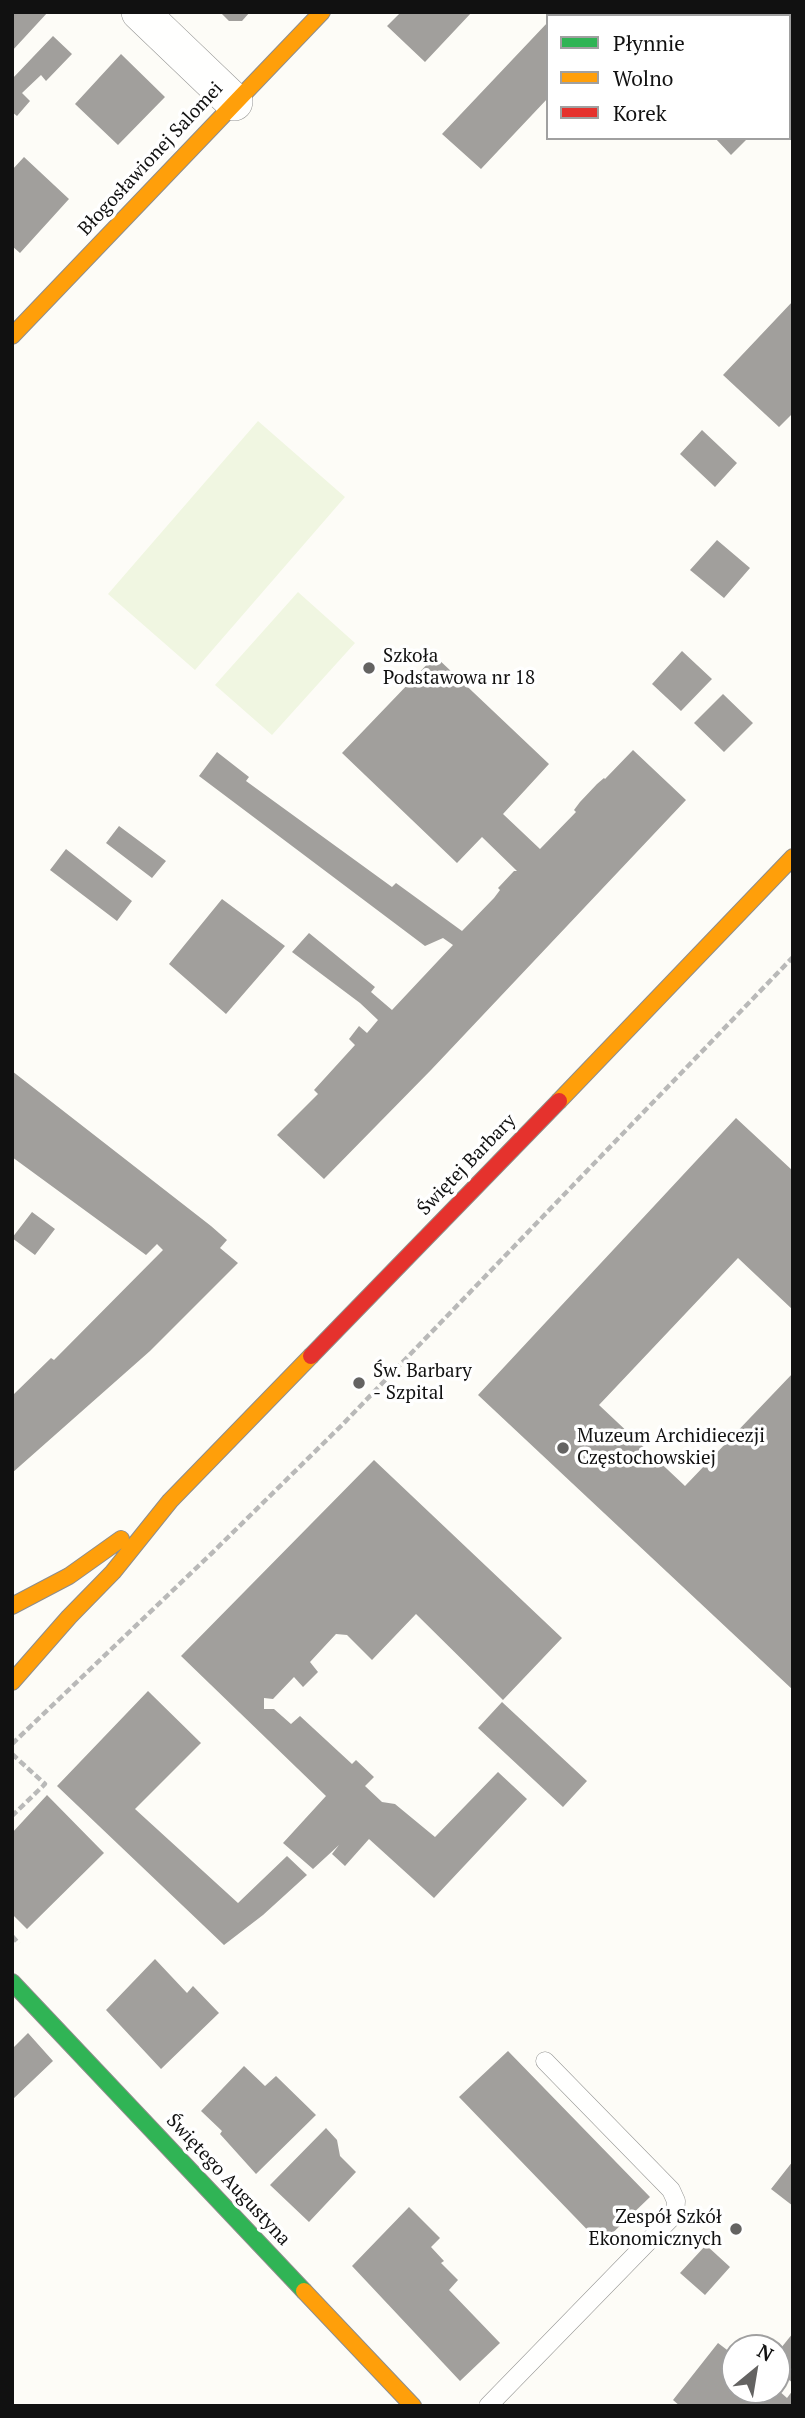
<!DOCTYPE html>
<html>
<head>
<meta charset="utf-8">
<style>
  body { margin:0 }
  #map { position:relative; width:805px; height:2418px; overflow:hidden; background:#fdfcf7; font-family:"PT Serif",serif }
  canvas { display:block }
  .frame { position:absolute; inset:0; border:14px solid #111; pointer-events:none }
  .legend { position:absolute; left:546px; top:14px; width:245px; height:126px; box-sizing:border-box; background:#fff; border:2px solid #a0a0a0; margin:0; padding:9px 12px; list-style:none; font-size:21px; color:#111 }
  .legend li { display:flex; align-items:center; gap:14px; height:35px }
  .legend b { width:35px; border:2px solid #a0a0a0 }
  .north { position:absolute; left:721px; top:2334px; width:70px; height:70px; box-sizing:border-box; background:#fff; border:2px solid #a0a0a0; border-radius:50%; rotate:30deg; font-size:19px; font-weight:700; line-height:28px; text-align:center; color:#111 }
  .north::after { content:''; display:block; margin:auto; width:24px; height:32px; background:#646362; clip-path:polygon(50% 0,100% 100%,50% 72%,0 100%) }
</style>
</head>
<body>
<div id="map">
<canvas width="805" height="2418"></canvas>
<div class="frame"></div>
<ul class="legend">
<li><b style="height:9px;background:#30b455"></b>Płynnie</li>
<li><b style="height:9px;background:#ff9f0a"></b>Wolno</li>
<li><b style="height:9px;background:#e5322d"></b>Korek</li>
</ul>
<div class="north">N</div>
</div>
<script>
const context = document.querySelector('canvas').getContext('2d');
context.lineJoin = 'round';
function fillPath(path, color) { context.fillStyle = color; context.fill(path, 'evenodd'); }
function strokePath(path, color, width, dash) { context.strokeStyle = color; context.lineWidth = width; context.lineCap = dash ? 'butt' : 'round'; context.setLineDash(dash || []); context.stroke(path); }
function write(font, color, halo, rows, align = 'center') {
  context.font = font + ' "PT Serif",serif'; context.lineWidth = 7; context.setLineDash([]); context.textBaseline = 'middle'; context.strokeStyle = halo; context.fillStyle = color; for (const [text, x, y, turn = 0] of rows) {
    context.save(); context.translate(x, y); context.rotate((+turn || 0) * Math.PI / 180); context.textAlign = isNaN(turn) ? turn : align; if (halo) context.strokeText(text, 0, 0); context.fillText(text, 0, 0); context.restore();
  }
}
fillPath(new Path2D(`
  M258 421 345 497 195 670 108 594Z
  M298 592 355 643 272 735 215 685Z`), '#f0f6e1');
fillPath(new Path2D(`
  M12 12H48L12 51Z
  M220 12H250L242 21H229Z
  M401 12H472L425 62 387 26Z
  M548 22V98L481 169 442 134Z
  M53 36 72 54 46 81 41 75 22 93 30 101 17 116 12 112V79Z
  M121 54 165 97 118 145 75 104Z
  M715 138H748L731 155Z
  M24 157 69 199 20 253 12 246V170Z
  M793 301V413L779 427 723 375Z
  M702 430 737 463 715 487 680 454Z
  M717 540 750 568 724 598 690 570Z
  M682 651 712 679 681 711 652 684Z
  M435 656 549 764 503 814 540 849 576 812 574 810 580 802 597 784 604 778 605 779 633 750 686 800 431 1070 324 1179 277 1135 318 1094 314 1090 355 1045 349 1039 359 1026 367 1033 378 1020 360 1003 292 952 309 933 375 987 371 992 392 1010 453 945 443 938 425 946 199 776 217 752 249 777 246 781 392 887 396 883 462 931 494 898 500 890 498 888 514 871H517L482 837 457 863 342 753Z
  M723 694 753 723 724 752 694 723Z
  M119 826 166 861 152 878 106 843Z
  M66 849 132 901 117 921 50 870Z
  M222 899 285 946 226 1014 169 964Z
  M12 1071 211 1226 227 1240 220 1248 238 1263 150 1351 12 1473V1392L14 1394 51 1358 54 1360 163 1250 157 1244 146 1255 12 1157Z
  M736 1118 793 1171V1310L738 1258 599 1405 685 1486 793 1373V1690L478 1395Z
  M32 1212 55 1229 35 1255 12 1238Z
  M374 1460 562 1638 503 1700 416 1614 372 1660 347 1635 336 1634 310 1662 318 1672 303 1687 294 1677 273 1699 264 1698V1709H274L291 1724 300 1716 352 1764 356 1760 374 1777 365 1786 382 1802 395 1804 435 1837 498 1772 527 1799 434 1898 369 1839 345 1866 332 1854 339 1845 313 1869 283 1843 326 1796 181 1656Z
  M148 1691 201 1743 135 1809 238 1903 287 1856 307 1875 263 1915 224 1945 57 1786Z
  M502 1702 587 1781 563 1807 478 1728Z
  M47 1795 104 1853 27 1929 12 1914V1833Z
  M155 1959 187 1993 193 1986 219 2013 161 2069 106 2010Z
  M28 2033 53 2061 12 2100V2049Z
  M508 2051 650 2197 601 2244 459 2097Z
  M244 2066 265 2086 276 2076 316 2115 256 2174 220 2134 222 2131 201 2111Z
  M326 2128 337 2140 340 2156 356 2172 309 2222 270 2185Z
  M793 2161V2206L771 2189Z
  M409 2207 440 2238 431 2247 444 2261 441 2263 458 2280 449 2290 500 2343 460 2381 352 2266Z
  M706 2245 730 2267 705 2295 680 2273Z
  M793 2333V2383L777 2371V2353Z
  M718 2343 735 2356V2390H778L787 2398 793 2390V2406H680L673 2400Z`), '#a19f9c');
const lane = new Path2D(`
  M488 2406 675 2214 676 2201 671 2190 545 2061`);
const street = new Path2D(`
  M140 12 234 102
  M691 12 695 16
  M789 95 793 98`);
const fast = new Path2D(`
  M12 1982 304 2291`);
const slow = new Path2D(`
  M12 336 322 12
  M559 1101 793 857
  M12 1606 69 1576 121 1539
  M12 1682 69 1617 113 1572 170 1501 311 1356
  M304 2291 413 2406`);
const jam = new Path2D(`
  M311 1356 559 1101`);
strokePath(lane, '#979795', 19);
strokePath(street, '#979795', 38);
strokePath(fast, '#8e8d8b', 18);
strokePath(slow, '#8e8d8b', 18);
strokePath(jam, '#8e8d8b', 18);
strokePath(new Path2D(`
  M12 1744 211 1554 343 1424 793 957
  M12 1754 45 1784 12 1816
  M12 1936 19 1944`), '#b9b9b8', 4.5, [7, 3.5]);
strokePath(lane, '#fffffe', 18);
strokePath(street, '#fffffe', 37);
strokePath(fast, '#30b455', 16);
strokePath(slow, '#ff9f0a', 16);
strokePath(jam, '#e5322d', 16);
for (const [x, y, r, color] of [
  [369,668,7,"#646362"],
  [359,1383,7,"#646362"],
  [563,1448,7,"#646362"],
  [736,2229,7,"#646362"]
]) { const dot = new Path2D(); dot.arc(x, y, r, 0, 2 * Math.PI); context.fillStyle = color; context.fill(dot); strokePath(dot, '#fff', 2.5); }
write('19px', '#111', '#fff', [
  ["Błogosławionej Salomei",151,159,-47],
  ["Świętej Barbary",467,1165,-46],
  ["Świętego Augustyna",228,2180,47]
]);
write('19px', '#111', '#fff', [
  ["Szkoła",383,657],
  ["Podstawowa nr 18",383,679],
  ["Św. Barbary",373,1372],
  ["- Szpital",373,1394],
  ["Muzeum Archidiecezji",577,1437],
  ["Częstochowskiej",577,1459],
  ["Zespół Szkół",722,2218,"right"],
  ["Ekonomicznych",722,2240,"right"]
], 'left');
</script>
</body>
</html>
